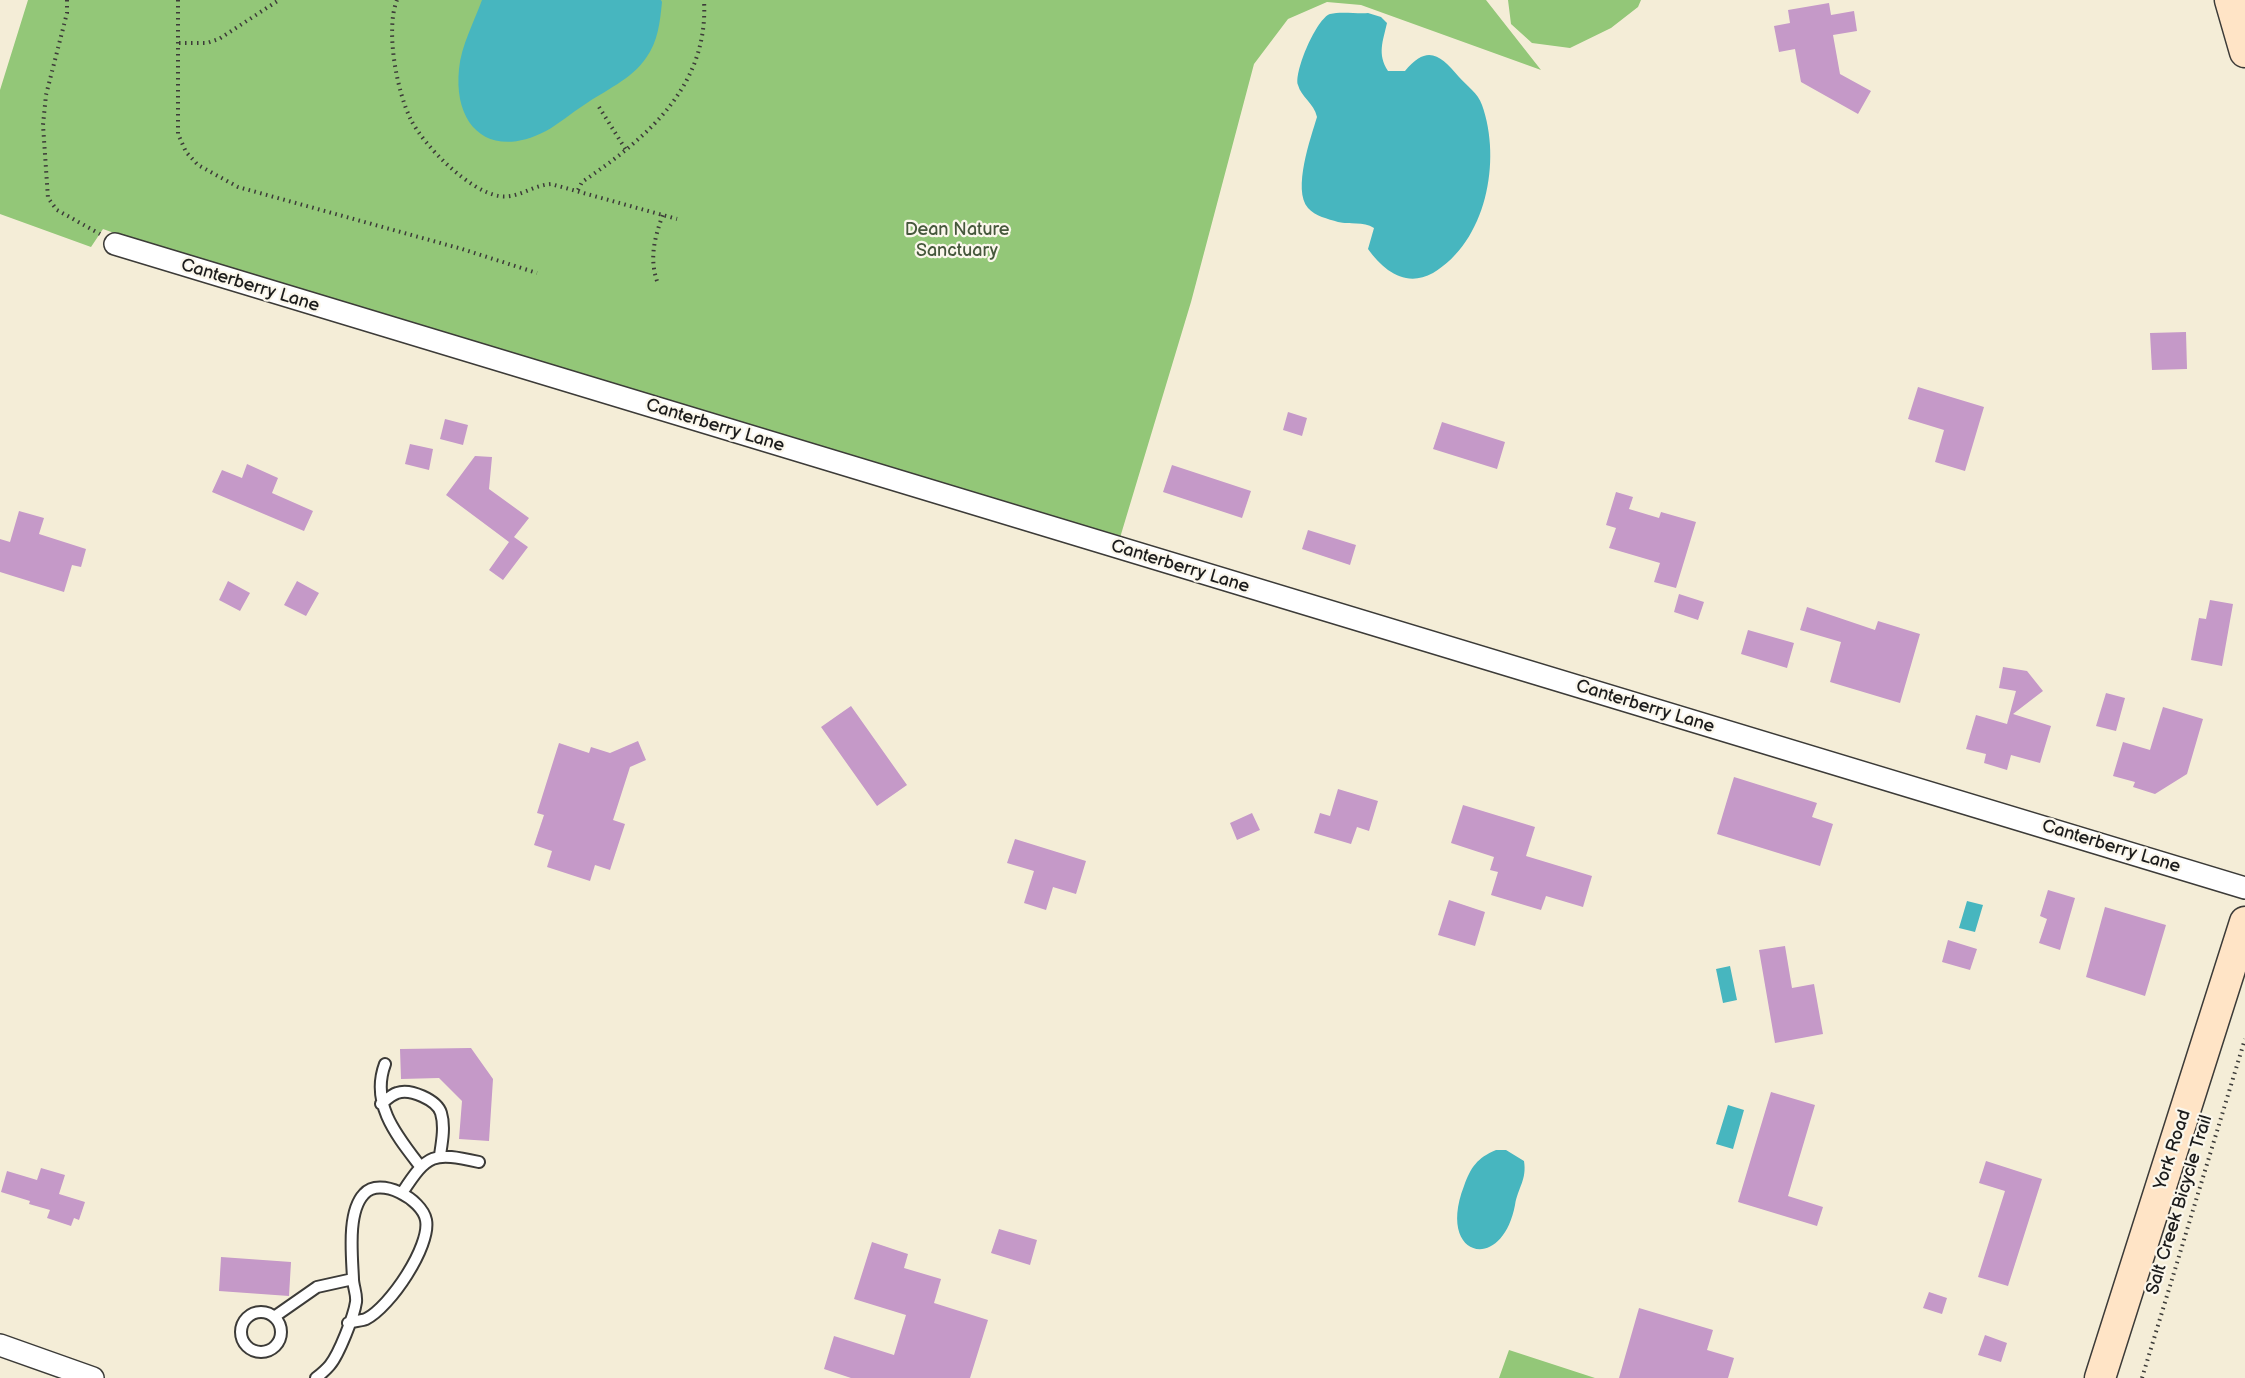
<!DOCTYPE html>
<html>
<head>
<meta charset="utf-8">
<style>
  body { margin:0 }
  canvas { display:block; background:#f4edd7 }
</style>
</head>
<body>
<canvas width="2245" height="1378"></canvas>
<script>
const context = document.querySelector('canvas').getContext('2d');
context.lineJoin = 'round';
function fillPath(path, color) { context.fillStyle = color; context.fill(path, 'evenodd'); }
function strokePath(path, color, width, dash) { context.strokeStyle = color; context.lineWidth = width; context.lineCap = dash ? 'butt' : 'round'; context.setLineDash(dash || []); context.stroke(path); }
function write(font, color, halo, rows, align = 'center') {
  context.font = font + ' "Balsamiq Sans",sans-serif'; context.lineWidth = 4.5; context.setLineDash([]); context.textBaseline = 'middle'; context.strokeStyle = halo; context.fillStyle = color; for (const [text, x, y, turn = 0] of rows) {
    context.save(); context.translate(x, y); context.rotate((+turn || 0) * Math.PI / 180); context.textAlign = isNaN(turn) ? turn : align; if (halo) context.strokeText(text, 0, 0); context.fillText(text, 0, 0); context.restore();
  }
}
fillPath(new Path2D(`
  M28 0H1486L1541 70 1361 5 1327 2 1288 19 1254 64 1191 302 1119 541 187 259 103 229 91 247 0 214V90Z
  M1508 0H1641L1638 7 1611 28 1570 48 1532 43 1511 24Z
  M1509 1350 1595 1378H1499Z`), '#93c778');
fillPath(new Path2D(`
  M482 0H661L662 2C660 22 658 42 646 58 632 79 604 91 584 105 571 113 559 124 546 131 491 160 453 128 459 69 461 46 474 22 482 0Z
  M1368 13 1381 17 1387 23C1383 41 1377 54 1388 71H1405C1428 43 1441 56 1459 77 1467 86 1478 93 1482 105 1502 161 1486 242 1433 273 1406 288 1384 271 1368 249L1374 228C1363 221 1350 225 1338 222 1328 219 1315 216 1308 208 1292 190 1311 137 1317 117 1314 103 1301 97 1298 85 1294 71 1317 18 1330 14 1341 11 1357 14 1368 13Z
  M1967 901 1983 905 1975 932 1959 928Z
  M1730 966 1737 1000 1723 1003 1716 969Z
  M1728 1105 1744 1110 1733 1149 1716 1144Z
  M1496 1150H1506L1524 1161C1527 1180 1518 1187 1515 1205 1502 1274 1436 1258 1464 1186 1471 1167 1477 1158 1496 1150Z`), '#47b6bf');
fillPath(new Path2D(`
  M1829 3 1831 15 1854 11 1857 31 1833 35 1840 74 1871 91 1858 114 1801 82 1795 49 1779 52 1774 26 1790 23 1788 10Z
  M2186 332 2187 369 2152 370 2150 333Z
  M1918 387 1984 407 1965 471 1935 462 1944 430 1908 419Z
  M1288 412 1307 418 1302 436 1283 430Z
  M445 419 468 425 463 445 440 439Z
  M1442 422 1505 442 1497 469 1433 449Z
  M410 444 433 449 429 470 405 464Z
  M475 456 492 457 489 489 529 518 514 537 528 547 503 580 489 570 509 542 446 495Z
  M247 464 278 478 272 493 313 511 304 531 212 492 222 470 242 478Z
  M1172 465 1251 491 1242 518 1163 492Z
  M1616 492 1633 497 1629 509 1659 518 1661 512 1696 522 1676 588 1654 582 1660 563 1609 548 1616 528 1606 525Z
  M19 511 44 518 39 534 86 549 81 567 72 565 64 592 0 572V539L10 542Z
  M1308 530 1356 545 1350 565 1302 549Z
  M228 581 250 593 240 611 219 600Z
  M297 581 319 593 306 616 284 605Z
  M1679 594 1704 602 1698 620 1674 612Z
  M2210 600 2233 604 2222 666 2191 660 2199 618 2206 619Z
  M1807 607 1875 630 1878 621 1920 634 1900 703 1830 682 1841 642 1800 630Z
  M1748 630 1794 643 1787 668 1741 654Z
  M2003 667 2027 671 2043 691 2013 714 2051 726 2040 763 2011 755 2007 770 1984 763 1986 754 1966 749 1976 715 2007 724 2016 691 1999 688Z
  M2106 693 2125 698 2116 731 2096 726Z
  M851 706 907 785 877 806 821 727Z
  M2163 707 2203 719 2187 774 2155 794 2133 787 2135 782 2113 776 2123 742 2150 750Z
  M638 741 646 760 630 767 613 820 625 824 610 870 595 865 590 881 547 867 552 851 534 845 544 815 537 813 559 743 589 753 591 747 610 753Z
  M1734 777 1817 803 1812 817 1833 824 1820 866 1717 834Z
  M1338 789 1378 801 1369 831 1357 827 1351 844 1314 833 1320 813 1330 816Z
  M1463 805 1535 827 1526 856 1592 876 1583 907 1546 896 1541 910 1491 895 1498 872 1490 870 1494 857 1451 843Z
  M1252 813 1260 830 1237 840 1230 823Z
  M1015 839 1086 861 1076 894 1053 887 1046 910 1024 903 1034 871 1007 863Z
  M2048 890 2075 898 2060 950 2039 943 2047 919 2040 916Z
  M1449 900 1485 912 1475 946 1438 935Z
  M2105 907 2166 925 2145 996 2086 977Z
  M1948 940 1977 949 1970 970 1942 962Z
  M1785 946 1792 988 1814 984 1823 1034 1775 1043 1759 950Z
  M471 1048 493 1079 489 1141 459 1139 462 1101 439 1078 401 1079 400 1049Z
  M1771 1092 1815 1105 1788 1196 1823 1207 1817 1226 1738 1202Z
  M1986 1161 2042 1179 2008 1286 1978 1277 2005 1191 1979 1183Z
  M41 1168 65 1175 59 1194 85 1202 79 1220 74 1218 71 1226 47 1218 50 1210 29 1204 30 1201 1 1192 7 1171 37 1180Z
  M999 1229 1037 1240 1030 1265 991 1253Z
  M872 1242 908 1254 904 1268 941 1279 934 1303 988 1320 970 1378H851L824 1369 834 1336 894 1355 906 1315 854 1299Z
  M221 1257 291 1262 289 1296 219 1291Z
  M1929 1292 1947 1298 1942 1314 1923 1308Z
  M1639 1308 1713 1330 1707 1350 1734 1358 1728 1378H1619Z
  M1985 1335 2007 1343 2001 1362 1978 1355Z`), '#c599c8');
const service = new Path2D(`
  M385 1064C370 1104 397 1136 420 1166
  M381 1104C386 1100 391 1095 397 1093 410 1088 437 1100 441 1113 445 1126 442 1142 440 1155
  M402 1193C428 1153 433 1152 479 1162
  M241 1332a20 20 0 1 1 40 0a20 20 0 1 1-40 0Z
  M274 1317 317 1287 353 1279
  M316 1378C321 1374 326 1370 330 1365 339 1354 354 1316 356 1302 357 1294 353 1286 353 1279 352 1255 347 1212 364 1194 380 1176 422 1199 426 1220 431 1246 390 1307 366 1319 361 1321 353 1321 348 1323`);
const minor = new Path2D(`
  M115 244 2245 888
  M0 1345 93 1378`);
const secondary = new Path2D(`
  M2230 0 2245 52
  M2100 1378 2245 922`);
strokePath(service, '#3c3b38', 14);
strokePath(minor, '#3c3b38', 24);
strokePath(secondary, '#3c3b38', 33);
strokePath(new Path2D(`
  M67 0V13L46 95 43 125 48 198 57 210 100 234
  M178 0V134L186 152 198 165 238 187 462 249 537 273
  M397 0C385 30 397 92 411 120 425 147 469 191 499 196 518 199 533 185 551 184L677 219
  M179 43H207L219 39 279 0
  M599 107 626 150
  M578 190 582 182C647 138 709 86 704 0
  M657 281C649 257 655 237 663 214
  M2142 1378 2245 1039`), '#3c3b38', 4, [1.5, 4.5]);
strokePath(service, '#fff', 10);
strokePath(minor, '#fff', 21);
strokePath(secondary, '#ffe4c6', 30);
write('18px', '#46583c', '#fbf7ec', [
  ["Dean Nature",957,230],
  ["Sanctuary",957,251]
]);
write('18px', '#1c1c1c', '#fbf7ec', [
  ["Canterberry Lane",250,286,17],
  ["Canterberry Lane",715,426,17],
  ["Canterberry Lane",1180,567,17],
  ["Canterberry Lane",1645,707,17],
  ["Canterberry Lane",2111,847,17],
  ["York Road",2173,1150,-72],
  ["Salt Creek Bicycle Trail",2180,1205,-73]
]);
</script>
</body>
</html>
